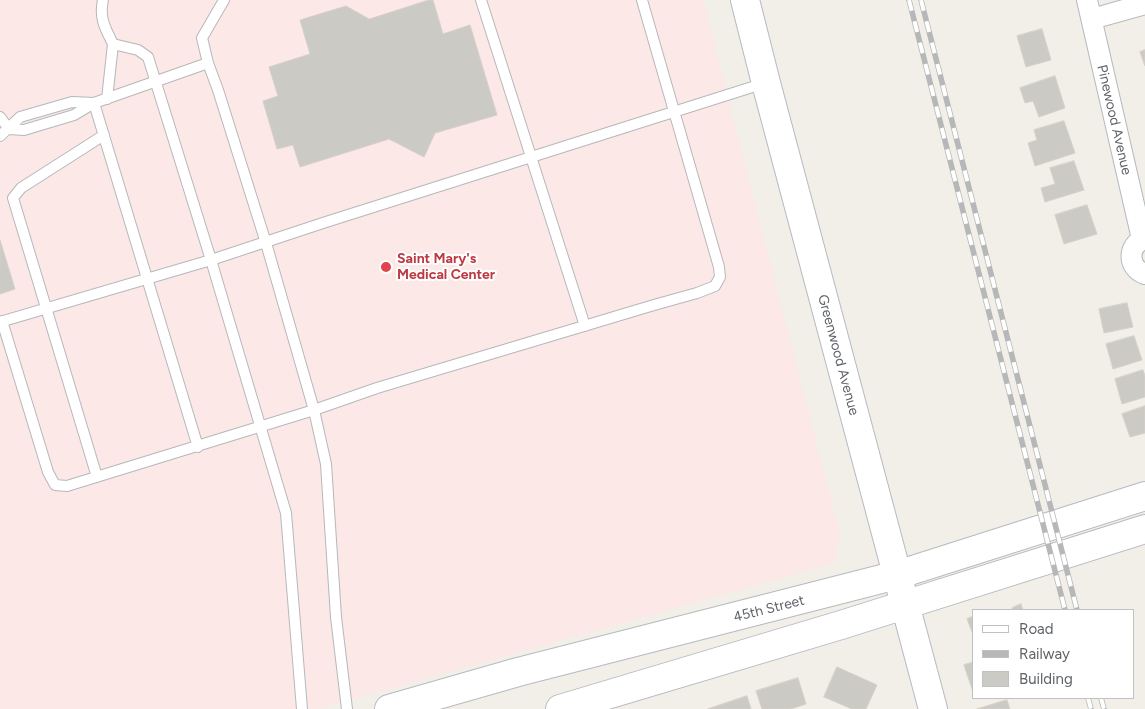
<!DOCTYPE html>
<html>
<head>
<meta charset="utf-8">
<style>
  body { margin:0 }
  #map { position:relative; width:1145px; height:709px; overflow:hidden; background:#f1efe8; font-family:Figtree,sans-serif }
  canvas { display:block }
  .legend { position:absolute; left:972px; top:609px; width:162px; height:90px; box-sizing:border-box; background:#fff; border:1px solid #bfc1c3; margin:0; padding:6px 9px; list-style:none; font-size:15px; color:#5f6368 }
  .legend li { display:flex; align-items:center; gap:10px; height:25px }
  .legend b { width:25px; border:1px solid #bfc1c3 }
</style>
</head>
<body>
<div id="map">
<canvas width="1145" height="709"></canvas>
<ul class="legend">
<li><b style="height:6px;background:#fff"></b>Road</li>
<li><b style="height:6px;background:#b6b7b8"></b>Railway</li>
<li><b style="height:14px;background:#cccac5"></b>Building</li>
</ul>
</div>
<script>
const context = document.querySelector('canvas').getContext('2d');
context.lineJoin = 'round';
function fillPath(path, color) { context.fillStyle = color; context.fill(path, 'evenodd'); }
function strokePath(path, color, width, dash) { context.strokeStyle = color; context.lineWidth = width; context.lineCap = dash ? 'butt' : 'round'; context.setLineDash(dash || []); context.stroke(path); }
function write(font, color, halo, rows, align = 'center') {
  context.font = font + ' Figtree,sans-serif'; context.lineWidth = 4; context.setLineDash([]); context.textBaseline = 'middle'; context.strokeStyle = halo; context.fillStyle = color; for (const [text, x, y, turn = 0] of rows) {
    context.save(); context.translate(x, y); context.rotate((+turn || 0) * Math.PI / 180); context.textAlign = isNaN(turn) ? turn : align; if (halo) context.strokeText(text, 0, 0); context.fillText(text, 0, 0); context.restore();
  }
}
fillPath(new Path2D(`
  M0 0H703L840 535 835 563 318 709H0Z`), '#fce8e6');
const building = new Path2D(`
  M429 0H433L443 34 470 25 497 115 435 133 424 157 389 139 300 167 293 145 277 149 263 101 278 96 269 67 310 54 300 20 346 6 369 19Z
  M1042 29 1051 60 1026 67 1017 36Z
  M1145 50V66L1140 52Z
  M1055 76 1065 108 1039 117 1033 101 1025 103 1020 88Z
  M1064 121 1075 153 1035 166 1028 143 1037 140 1034 130Z
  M1074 161 1084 190 1045 202 1041 188 1055 184 1050 168Z
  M1087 205 1097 234 1064 244 1055 215Z
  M0 240 15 289 0 294Z
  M1127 303 1133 327 1104 333 1099 309Z
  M1134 336 1142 360 1113 369 1106 344Z
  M1143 370 1145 376V397L1122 404 1115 379Z
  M1145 406V433L1130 437 1122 414Z
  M1021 604 1023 610H1012V608Z
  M974 616V637L967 619Z
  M974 662V695L964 665Z
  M837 667 877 685 866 709H852L824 697Z
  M798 678 806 704 791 709H762L756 691Z
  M747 696 751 709H708Z
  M1007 700 1010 709H977Z`);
fillPath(building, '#cccac5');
strokePath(building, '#d6d1c6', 1);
const lane = new Path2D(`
  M103 0C99 18 105 28 113 44L138 50 148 57 211 260 286 513 302 709
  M224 0 202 38 208 63 218 90 266 243 314 410 326 464 336 617 347 709
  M481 0 585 326
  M107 99 113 44
  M94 103 198 447
  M0 117 9 129 24 130 74 115 94 103 208 63
  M0 136 20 117 72 102 94 103
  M2 321 48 472 55 485 67 486 314 410 377 388 654 305 697 293 715 286 720 277 719 267 642 0
  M0 322 211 260 326 222 765 83
  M97 477 13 198 21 188 104 135`);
const street = new Path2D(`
  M1087 0 1142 239
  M1092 19 1145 4
  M1145 239C1127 244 1127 268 1145 274`);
const secondary = new Path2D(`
  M745 0 766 83 933 709
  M389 709 518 672 897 575 1145 496
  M560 709 841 625 1145 529`);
strokePath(lane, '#b5b8bc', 12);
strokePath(street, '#b5b8bc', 22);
strokePath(secondary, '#b6babf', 30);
strokePath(lane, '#fff', 10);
strokePath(street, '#fff', 20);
strokePath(secondary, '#fff', 28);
const rail = new Path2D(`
  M909 0 1065 610
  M921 0 1077 610
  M1088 698 1091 709
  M1101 698 1104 709`);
strokePath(rail, '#b6b7b8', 5.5);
strokePath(rail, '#fff', 4, [11]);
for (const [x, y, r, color] of [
  [386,267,6,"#e0444e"]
]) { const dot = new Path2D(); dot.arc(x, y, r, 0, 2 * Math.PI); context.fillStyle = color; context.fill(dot); strokePath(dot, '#fff', 2); }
write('14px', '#5f6368', '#fff', [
  ["Pinewood Avenue",1114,120,77],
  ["Greenwood Avenue",838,355,75],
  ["45th Street",769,609,-14]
]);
write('bold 14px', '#be3a42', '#fff', [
  ["Saint Mary's",397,259],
  ["Medical Center",397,275]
], 'left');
</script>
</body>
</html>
